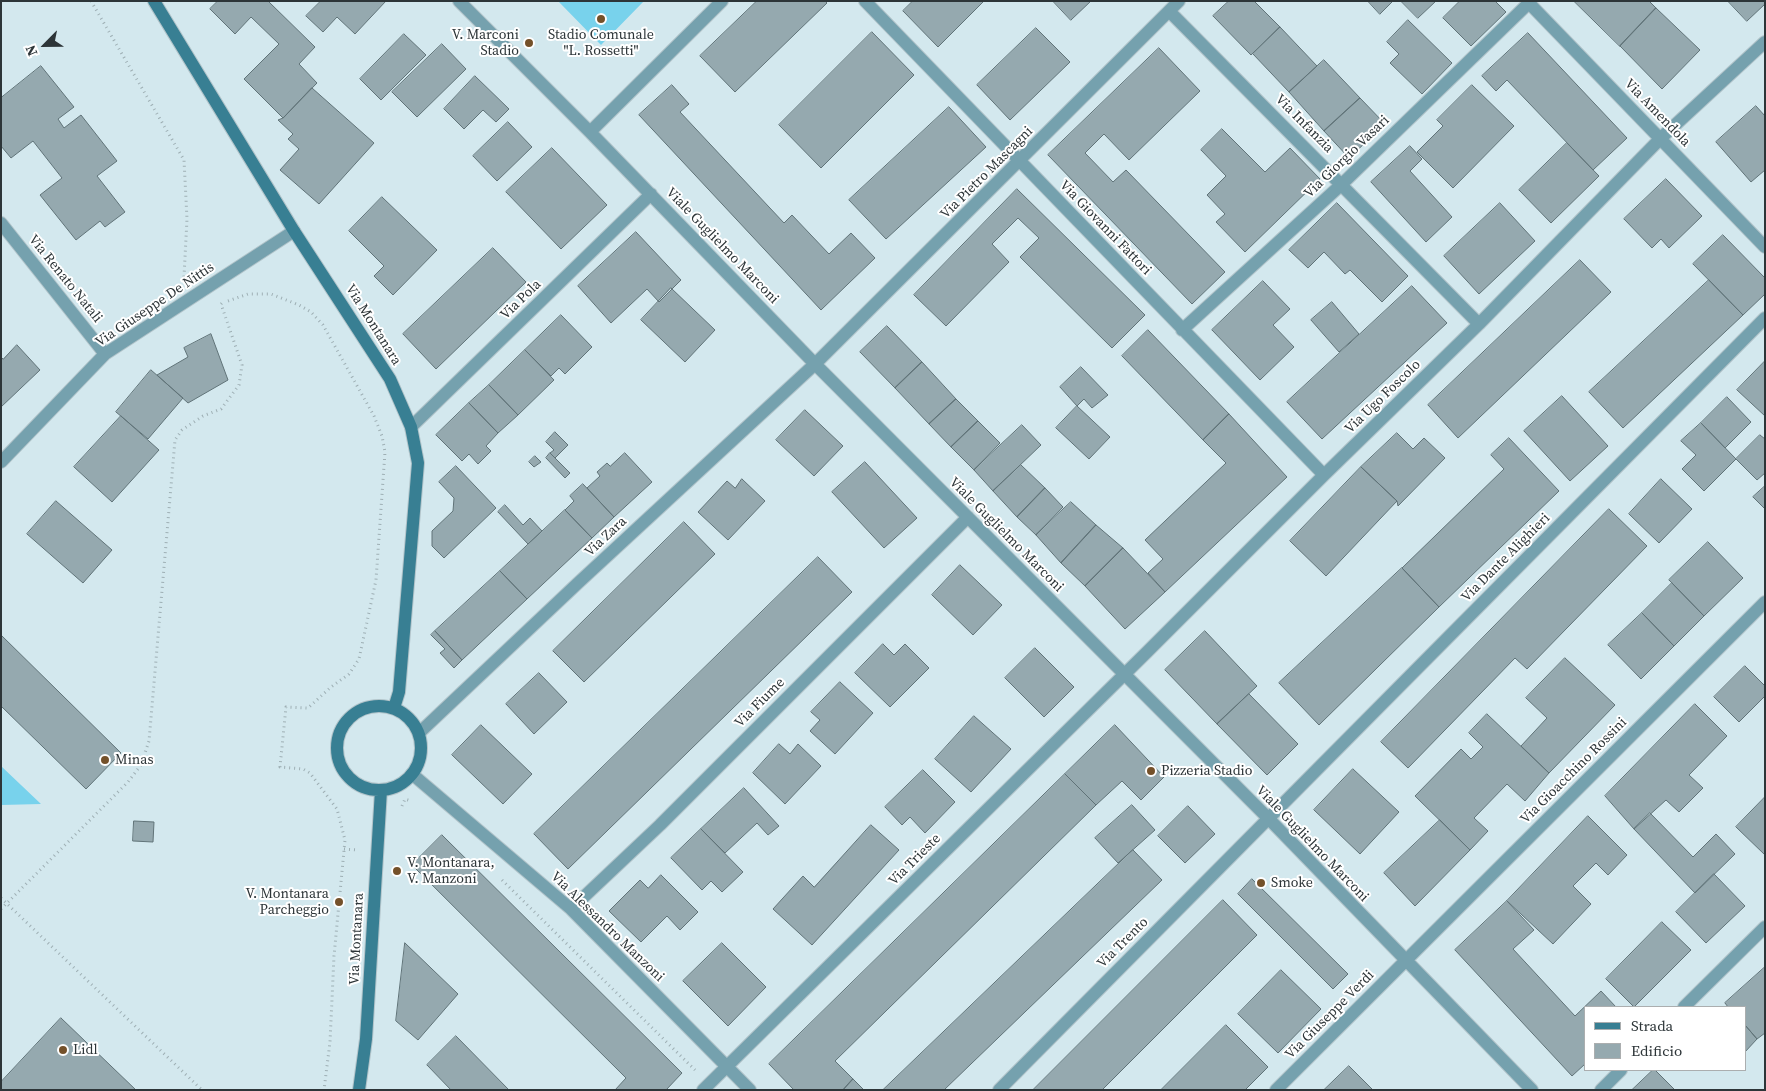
<!DOCTYPE html>
<html>
<head>
<meta charset="utf-8">
<style>
  body { margin:0 }
  #map { position:relative; width:1766px; height:1091px; overflow:hidden; background:#d3e8ee; font-family:"Source Serif 4",serif }
  canvas { display:block }
  .frame { position:absolute; inset:0; border:2px solid #2d3538; pointer-events:none }
  .legend { position:absolute; left:1584px; top:1006px; width:162px; height:65px; box-sizing:border-box; background:#fff; border:1px solid #abaeaf; margin:0; padding:6px 9px; list-style:none; font-size:15px; color:#2d3538 }
  .legend li { display:flex; align-items:center; gap:10px; height:25px }
  .legend b { width:25px; border:1px solid #abaeaf }
  .north { position:absolute; left:20px; top:20px; width:50px; height:50px; -webkit-text-stroke:4px #fff; paint-order:stroke; rotate:247deg; font-size:14px; font-weight:700; line-height:20px; text-align:center; color:#2d3538 }
  .north::after { content:''; display:block; margin:auto; width:18px; height:22px; background:#2d3538; clip-path:polygon(50% 0,100% 100%,50% 72%,0 100%) }
</style>
</head>
<body>
<div id="map">
<canvas width="1766" height="1091"></canvas>
<div class="frame"></div>
<ul class="legend">
<li><b style="height:6px;background:#387f93"></b>Strada</li>
<li><b style="height:14px;background:#95a9af"></b>Edificio</li>
</ul>
<div class="north">N</div>
</div>
<script>
const context = document.querySelector('canvas').getContext('2d');
context.lineJoin = 'round';
function fillPath(path, color) { context.fillStyle = color; context.fill(path, 'evenodd'); }
function strokePath(path, color, width, dash) { context.strokeStyle = color; context.lineWidth = width; context.lineCap = dash ? 'butt' : 'round'; context.setLineDash(dash || []); context.stroke(path); }
function write(font, color, halo, rows, align = 'center') {
  context.font = font + ' "Source Serif 4",serif'; context.lineWidth = 4; context.setLineDash([]); context.textBaseline = 'middle'; context.strokeStyle = halo; context.fillStyle = color; for (const [text, x, y, turn = 0] of rows) {
    context.save(); context.translate(x, y); context.rotate((+turn || 0) * Math.PI / 180); context.textAlign = isNaN(turn) ? turn : align; if (halo) context.strokeText(text, 0, 0); context.fillText(text, 0, 0); context.restore();
  }
}
fillPath(new Path2D(`
  M558 1H644L601 45Z
  M1 766 41 804 1 805Z`), '#78d2ec');
const building = new Path2D(`
  M218 1H268L315 47 299 64 317 83 283 118 244 79 279 44 251 17 235 34 210 9Z
  M321 1H386L355 34 337 17 323 32 306 16Z
  M757 1H825L827 3 735 92 700 56Z
  M913 1H984L938 47 903 11Z
  M1053 1H1091L1071 20Z
  M1229 1H1254L1280 27 1251 55 1213 16Z
  M1368 1H1393L1380 14Z
  M1401 1H1436L1418 18Z
  M1460 1H1495L1506 12 1471 46 1443 18Z
  M1574 1H1649L1656 8 1620 46Z
  M1728 1H1765V4L1747 21Z
  M1656 8 1700 50 1662 89 1620 46Z
  M1408 20 1452 63 1422 94 1390 63 1399 54 1387 42Z
  M1280 27 1317 66 1289 92 1253 54Z
  M1036 28 1070 62 1010 120 977 85Z
  M872 32 914 75 821 168 779 125Z
  M1528 33 1627 138 1593 170 1507 80 1496 91 1482 76Z
  M404 34 426 55 381 100 360 79Z
  M442 44 466 69 417 117 392 92Z
  M1159 48 1200 91 1129 160 1104 134 1085 153 1113 182 1126 170 1225 272 1192 304 1048 155Z
  M1324 60 1360 98 1324 131 1289 92Z
  M41 66 74 107 58 119 64 128 81 115 117 161 97 176 125 212 105 227 100 221 76 240 40 195 62 178 33 141 11 158 1 146V98Z
  M475 76 509 109 496 122 483 110 464 129 444 109Z
  M672 85 689 104 680 112 784 223 792 215 829 254 851 233 875 258 821 310 639 115Z
  M1472 85 1514 126 1453 188 1417 152 1443 126 1437 120Z
  M312 88 374 143 319 204 280 170 299 149 288 139 293 134 278 120 283 118Z
  M1360 98 1385 124 1349 158 1324 131Z
  M1756 106 1765 116V170L1751 182 1716 142Z
  M949 107 986 147 886 239 849 200Z
  M508 122 532 147 497 181 473 156Z
  M1222 129 1265 172 1290 148 1320 179 1245 252 1216 222 1225 214 1207 195 1226 176 1201 150Z
  M1567 143 1599 176 1551 223 1519 190Z
  M1410 146 1422 159 1410 171 1452 217 1426 242 1371 182Z
  M552 148 607 205 561 249 506 192Z
  M1666 179 1702 216 1669 248 1661 239 1652 248 1624 219Z
  M1017 189 1145 315 1112 348 1020 257 1039 238 1018 218 992 244 1009 262 946 326 914 295Z
  M382 197 437 250 393 295 374 276 384 266 349 231Z
  M1337 203 1408 276 1382 302 1350 270 1345 274 1324 252 1308 268 1289 250Z
  M1500 203 1535 241 1479 294 1444 256Z
  M636 232 681 280 659 302 647 289 611 323 578 286Z
  M1723 235 1765 278V294L1743 315 1693 264Z
  M493 248 526 282 436 369 403 334Z
  M1580 260 1611 292 1458 438 1428 405Z
  M1709 280 1743 315 1623 428 1589 392Z
  M1263 281 1290 309 1273 325 1294 347 1260 380 1212 330Z
  M1412 286 1447 323 1322 439 1287 402Z
  M671 288 715 330 685 362 641 320Z
  M1332 302 1359 334 1339 352 1311 320Z
  M561 315 592 347 565 374 559 368 551 376 525 350Z
  M887 326 922 362 895 388 860 352Z
  M1148 330 1229 414 1203 440 1122 356Z
  M211 334 228 380 188 403 157 375 188 357 184 348Z
  M17 345 40 370 1 407V357L3 359Z
  M525 350 554 380 518 415 489 385Z
  M1765 361V416L1737 390Z
  M922 362 956 399 929 424 895 388Z
  M1081 367 1108 395 1092 408 1084 399 1077 406 1060 387Z
  M151 370 183 398 148 439 116 412Z
  M489 385 518 415 498 433 469 403Z
  M1562 396 1608 446 1570 481 1524 431Z
  M1727 397 1751 422 1725 448 1701 423Z
  M956 399 978 421 951 447 929 424Z
  M469 403 498 433 486 446 491 451 478 464 469 454 462 461 436 435Z
  M1077 406 1110 437 1089 459 1056 428Z
  M805 410 843 446 814 476 776 440Z
  M1229 414 1287 477 1165 592 1148 573 1163 559 1145 540 1226 463 1203 440Z
  M121 416 159 450 112 502 74 467Z
  M978 421 1000 443 974 470 951 447Z
  M1701 423 1736 459 1704 491 1682 469 1696 455 1681 441Z
  M1022 425 1041 445 993 491 974 470Z
  M555 432 568 445 555 458 550 453 554 450 546 442Z
  M1397 433 1413 449 1424 438 1445 458 1398 506 1397 501 1361 467Z
  M1760 435 1765 439V473L1757 480 1736 459Z
  M1509 438 1559 491 1439 607 1402 568 1504 469 1491 455Z
  M550 453 570 473 565 478 546 458Z
  M625 453 652 482 614 517 587 488 600 476 597 472 607 463 610 466Z
  M535 456 541 462 534 467 529 462Z
  M865 462 917 518 884 548 832 492Z
  M1021 465 1045 488 1017 517 993 491Z
  M456 466 496 508 444 558 432 546V531L453 511 454 498 439 482Z
  M1361 467 1397 501 1326 576 1290 541Z
  M742 479 765 501 728 540 698 512 727 481 735 488Z
  M1661 479 1692 509 1659 543 1629 514Z
  M583 484 614 517 592 538 565 510 574 501 570 496Z
  M1765 486V509L1753 497Z
  M1045 488 1063 507 1036 535 1017 517Z
  M56 501 112 550 83 583 27 534Z
  M1071 502 1096 525 1061 563 1036 535Z
  M505 505 523 525 530 518 542 531 528 544 498 512Z
  M1609 509 1647 546 1527 669 1515 658 1408 768 1381 742Z
  M565 510 592 538 527 599 500 571Z
  M684 522 715 554 584 682 553 651Z
  M1096 525 1123 548 1085 586 1061 563Z
  M1708 542 1743 578 1704 616 1669 580Z
  M1123 548 1165 592 1125 629 1085 586Z
  M818 557 852 592 568 869 534 834Z
  M960 565 1002 605 973 635 932 595Z
  M1402 568 1439 607 1319 725 1279 683Z
  M500 571 527 599 462 660 435 631Z
  M1672 583 1704 616 1674 646 1642 613Z
  M1642 613 1674 646 1641 679 1608 645Z
  M435 631 462 660 454 668 440 653 445 649 431 635Z
  M1205 631 1257 686 1217 724 1165 670Z
  M1 635 121 753 86 789 1 706Z
  M883 644 894 655 905 644 929 668 890 707 855 673Z
  M1035 648 1074 687 1044 717 1005 678Z
  M1565 658 1615 705 1549 773 1521 746 1547 718 1526 698Z
  M1745 666 1765 686V696L1739 722 1714 697Z
  M539 673 567 702 534 734 506 704Z
  M840 682 873 713 835 754 810 731 820 720 811 712Z
  M1249 694 1298 744 1267 775 1217 724Z
  M1695 704 1727 736 1689 775 1703 788 1679 812 1666 800 1634 829 1605 796Z
  M1487 714 1549 773 1525 801 1507 784 1474 818 1488 831 1470 850 1415 796 1461 749 1471 759 1483 747 1469 733Z
  M974 716 1011 749 971 792 935 759Z
  M481 725 532 774 503 804 452 755Z
  M1115 725 1164 777 1141 800 1122 781 1096 805 1065 774Z
  M779 744 790 754 798 744 821 766 785 804 753 773Z
  M1353 769 1399 812 1360 854 1314 810Z
  M923 770 955 802 925 833 910 817 902 825 885 807Z
  M1065 774 1096 805 835 1061 853 1079 843 1090H794L769 1064Z
  M744 788 779 826 768 835 757 823 725 853 701 829Z
  M1765 797V855L1736 827Z
  M1132 805 1155 830 1118 863 1095 838Z
  M1188 806 1215 834 1185 863 1158 836Z
  M1650 813 1693 857 1716 834 1735 854 1695 893 1634 829Z
  M1588 816 1627 855 1608 875 1596 863 1573 886 1591 904 1553 944 1507 901Z
  M1440 820 1470 850 1415 906 1384 873Z
  M134 821 154 822 153 842 133 841Z
  M871 825 899 850 812 945 773 909 803 876 814 887Z
  M701 829 743 872 722 892 711 881 702 890 671 858Z
  M442 835 682 1073 666 1090H615L626 1078 412 865Z
  M1133 850 1162 880 944 1090H883Z
  M1714 874 1745 906 1706 943 1676 912Z
  M661 875 698 912 680 930 667 916 641 942 609 911 640 880 648 888Z
  M1252 879 1348 974 1333 989 1238 894Z
  M1223 900 1257 935 1102 1090H1033Z
  M1507 901 1534 930 1513 949 1575 1016 1601 991 1616 1007H1585V1064L1572 1076 1455 950Z
  M1662 922 1691 950 1634 1007 1606 979Z
  M405 943 458 994 418 1040 396 1021Z
  M722 943 766 987 728 1026 683 981Z
  M1765 967V1033L1757 1039 1745 1025V1007H1728L1725 1003Z
  M1281 970 1321 1009 1278 1053 1238 1014Z
  M61 1018 136 1090H1V1082Z
  M1226 1025 1268 1067 1245 1090H1161Z
  M1745 1025 1757 1039 1745 1052Z
  M456 1036 509 1090H451L427 1065Z
  M1349 1066 1373 1090H1324Z
  M1653 1070H1655L1675 1090H1632Z
  M853 1079 864 1090H843Z`);
fillPath(building, '#95a9af');
strokePath(building, '#607378', 1);
const minor = new Path2D(`
  M459 1 590 132 815 364 1268 818 1532 1090
  M865 1 1324 475
  M1527 1 1765 247
  M1169 11 1479 324
  M590 132 722 1
  M1 223 105 354
  M1182 330 1342 184 1531 1
  M411 427 651 194
  M1 462 105 354 294 231
  M419 733 578 583 815 364 1179 1
  M412 774 571 909 750 1090
  M571 909 660 825 968 517
  M1684 1007 1765 927
  M703 1090 1147 652 1324 475 1479 324 1661 138 1765 42
  M999 1090 1765 318
  M1276 1090 1765 602
  M1601 1090 1621 1070`);
const secondary = new Path2D(`
  M154 1 294 231 390 379 411 427 418 463 399 692 394 708
  M337 748a42 42 0 1 1 84 0a42 42 0 1 1-84 0Z
  M359 1090 366 1039 381 790`);
strokePath(minor, '#b2c4ca', 14);
strokePath(secondary, '#b2c4ca', 14);
strokePath(new Path2D(`
  M91 1 184 160 187 219 184 277
  M228 301 248 294H271L299 305 311 312 323 325 374 416 382 436 385 452 376 580 359 659 349 674 331 687 308 708 286 707 280 767 303 769 310 773 337 809 345 840 334 956 330 1042 324 1090
  M402 806 405 799 411 801
  M344 849 357 850
  M502 880 695 1070
  M1 898 202 1090
  M1 909 128 782 141 765 149 741 175 440 182 430 203 416 221 409 239 385 242 365 221 304 222 303`), '#9eafb4', 3, [1, 4]);
strokePath(minor, '#75a1ae', 12);
strokePath(secondary, '#387f93', 12);
for (const [x, y, r, color] of [
  [601,19,5,"#74512a"],
  [529,43,5,"#74512a"],
  [105,760,5,"#74512a"],
  [1151,771,5,"#74512a"],
  [397,871,5,"#74512a"],
  [1261,883,5,"#74512a"],
  [339,902,5,"#74512a"],
  [63,1050,5,"#74512a"]
]) { const dot = new Path2D(); dot.arc(x, y, r, 0, 2 * Math.PI); context.fillStyle = color; context.fill(dot); strokePath(dot, '#fff', 2); }
write('14px', '#2d3538', '#fff', [
  ["V. Marconi",519,35,"right"],
  ["Stadio",519,51,"right"],
  ["Stadio Comunale",601,35,"center"],
  ["\"L. Rossetti\"",601,51,"center"],
  ["Minas",115,760],
  ["Pizzeria Stadio",1161,771],
  ["V. Montanara,",407,863],
  ["V. Manzoni",407,879],
  ["Smoke",1271,883],
  ["V. Montanara",329,894,"right"],
  ["Parcheggio",329,910,"right"],
  ["Lidl",73,1050]
], 'left');
write('14px', '#2d3538', '#fff', [
  ["Via Amendola",1657,113,46],
  ["Via Infanzia",1304,124,45],
  ["Via Giorgio Vasari",1347,157,-44],
  ["Via Pietro Mascagni",987,173,-45],
  ["Via Giovanni Fattori",1105,228,46],
  ["Viale Guglielmo Marconi",722,246,46],
  ["Via Renato Natali",65,279,51],
  ["Via Pola",521,300,-44],
  ["Via Giuseppe De Nittis",155,305,-34],
  ["Via Montanara",373,325,58],
  ["Via Ugo Foscolo",1383,397,-44],
  ["Viale Guglielmo Marconi",1006,535,45],
  ["Via Zara",606,537,-43],
  ["Via Dante Alighieri",1506,558,-45],
  ["Via Fiume",760,703,-45],
  ["Via Gioacchino Rossini",1574,771,-45],
  ["Viale Guglielmo Marconi",1312,844,46],
  ["Via Trieste",915,860,-45],
  ["Via Alessandro Manzoni",607,927,44],
  ["Via Montanara",357,939,-87],
  ["Via Trento",1123,943,-45],
  ["Via Giuseppe Verdi",1330,1015,-45]
]);
</script>
</body>
</html>
